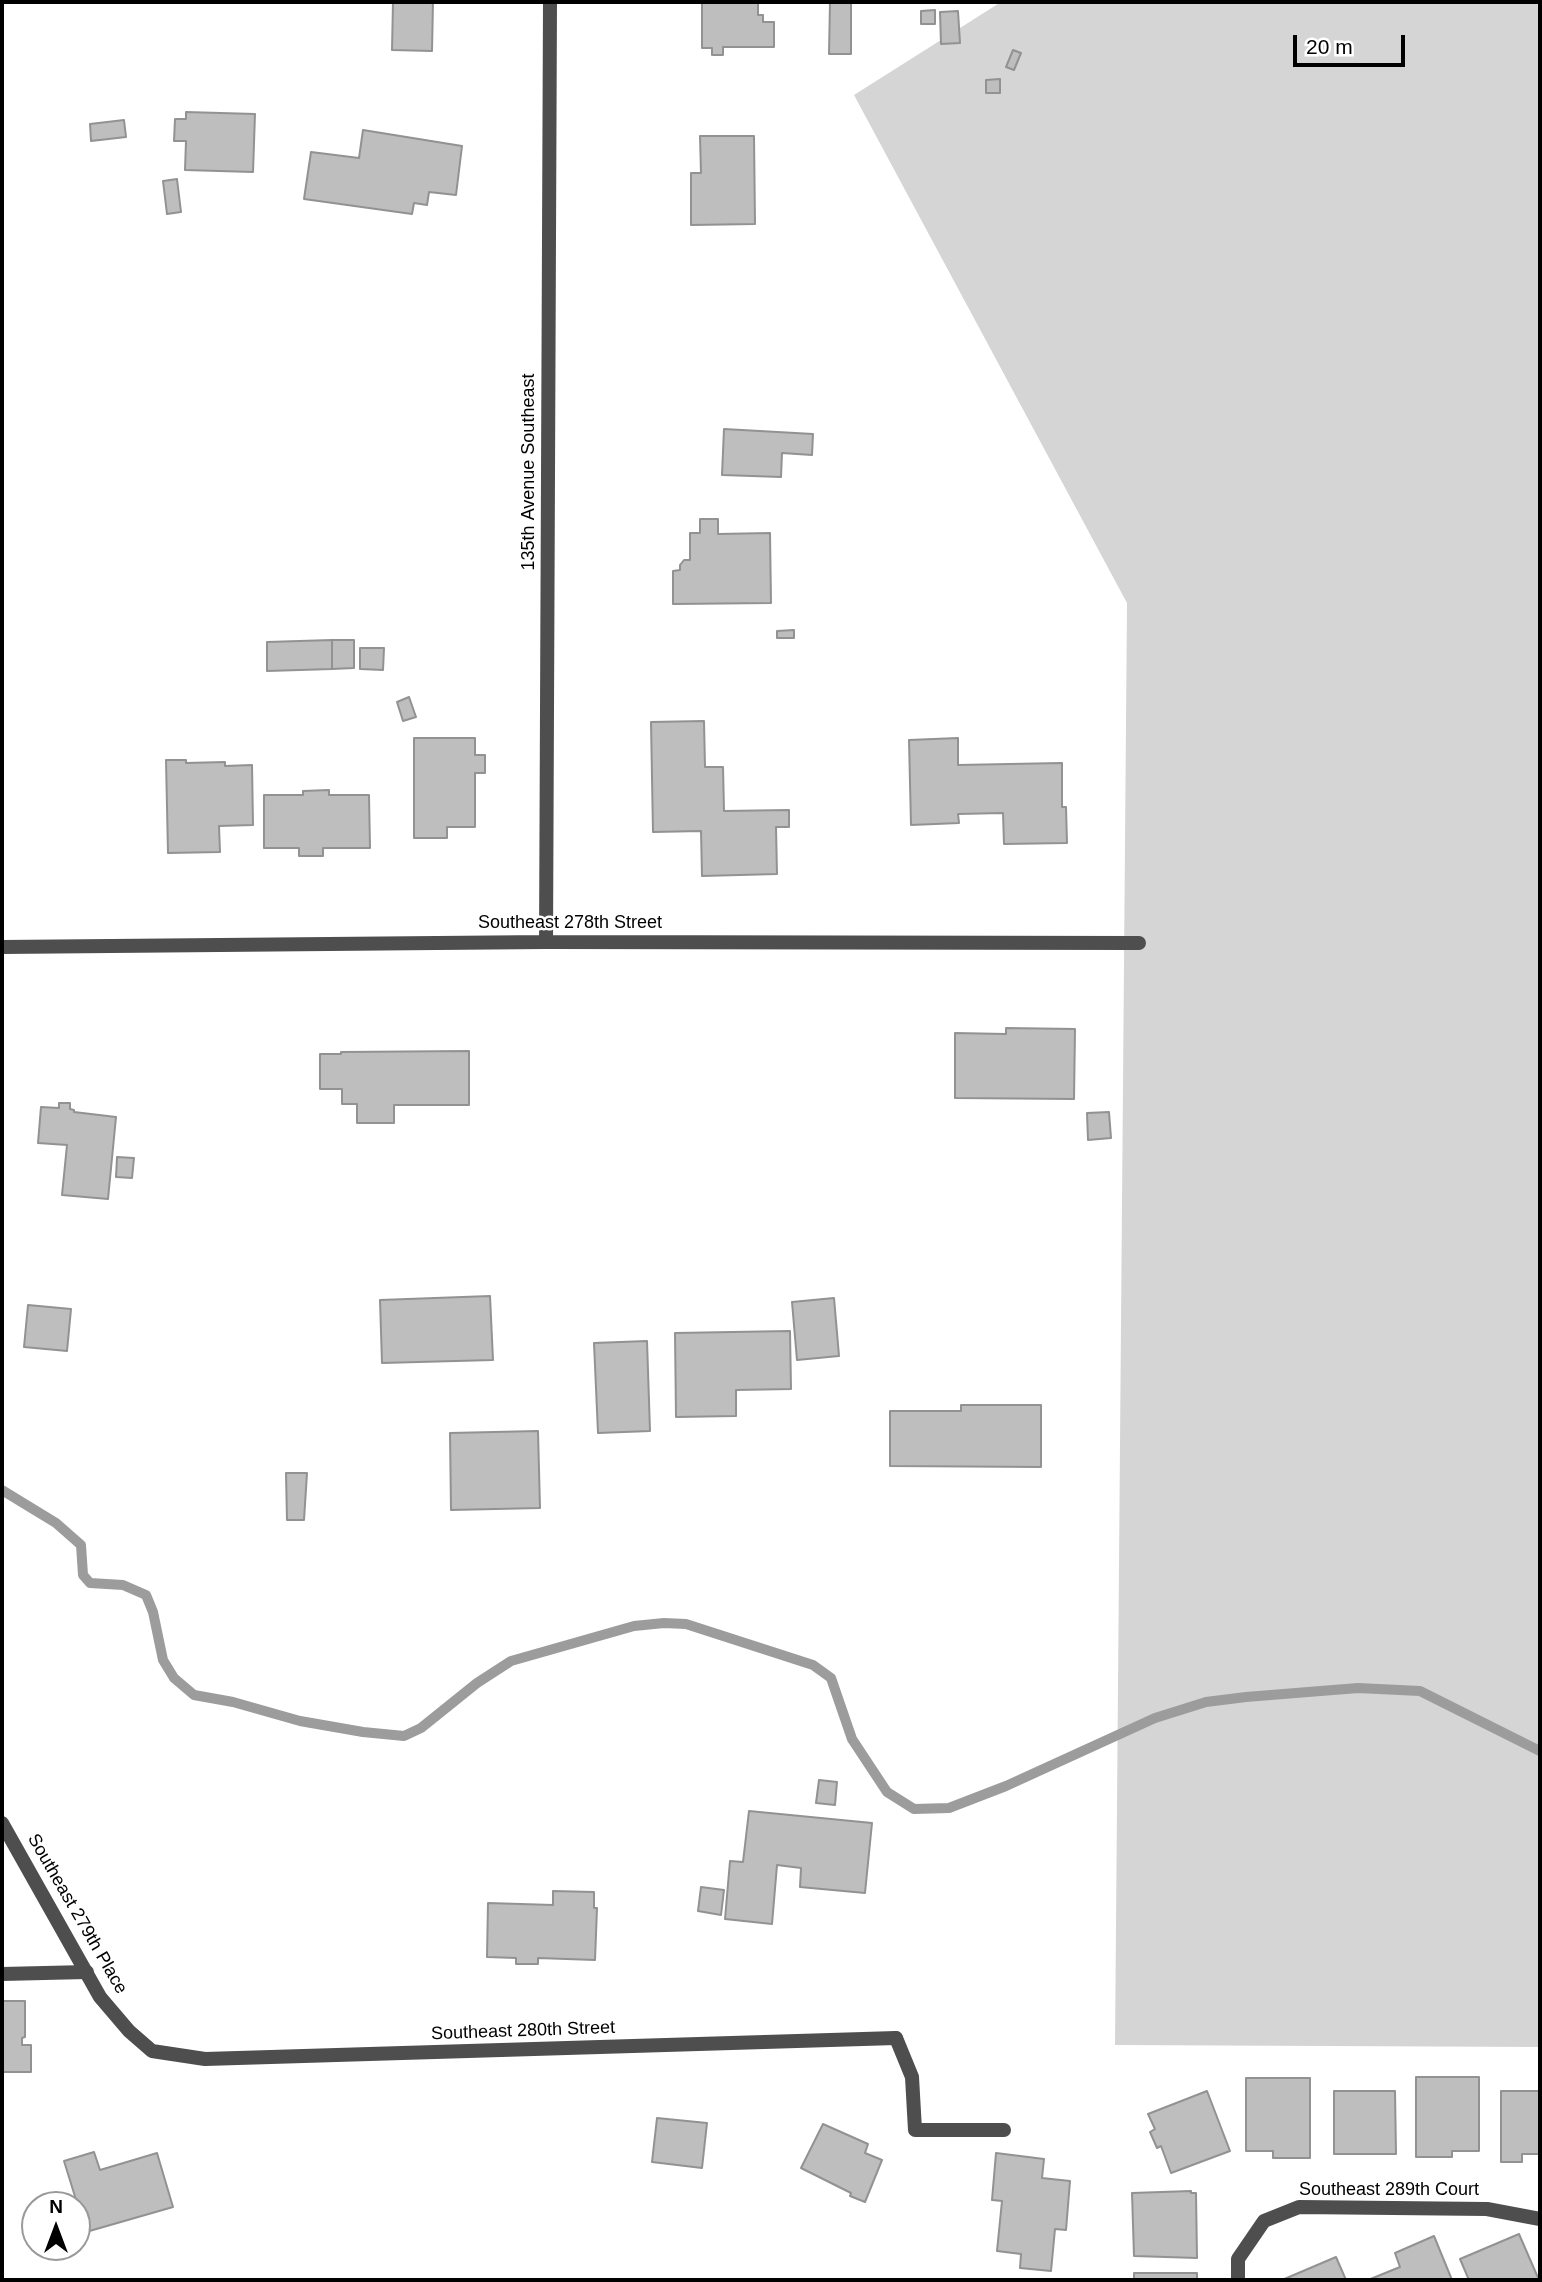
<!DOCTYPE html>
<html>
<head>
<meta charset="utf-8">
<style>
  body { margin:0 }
  #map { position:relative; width:1542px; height:2282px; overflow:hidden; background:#fff; font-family:Arial,sans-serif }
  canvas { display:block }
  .frame { position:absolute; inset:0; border:4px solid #000; pointer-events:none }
  .north { position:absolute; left:21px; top:2191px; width:70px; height:70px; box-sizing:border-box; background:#fff; border:2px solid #999; border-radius:50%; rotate:0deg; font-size:19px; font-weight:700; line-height:28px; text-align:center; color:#000 }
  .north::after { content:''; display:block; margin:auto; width:24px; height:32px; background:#000; clip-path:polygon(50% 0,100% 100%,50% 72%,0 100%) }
  .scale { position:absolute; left:1293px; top:35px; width:112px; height:32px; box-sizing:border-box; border:4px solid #000; border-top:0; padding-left:9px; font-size:21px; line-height:24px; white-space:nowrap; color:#000; -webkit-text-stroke:5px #fff; paint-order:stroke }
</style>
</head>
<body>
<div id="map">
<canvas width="1542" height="2282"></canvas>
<div class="frame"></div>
<div class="north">N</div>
<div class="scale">20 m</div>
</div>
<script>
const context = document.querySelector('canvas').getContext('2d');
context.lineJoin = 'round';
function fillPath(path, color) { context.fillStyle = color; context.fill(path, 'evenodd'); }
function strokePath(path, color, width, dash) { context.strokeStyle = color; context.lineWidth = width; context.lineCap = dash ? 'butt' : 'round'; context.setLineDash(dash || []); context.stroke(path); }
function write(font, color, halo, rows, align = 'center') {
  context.font = font + ' Arial,sans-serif'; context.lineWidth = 5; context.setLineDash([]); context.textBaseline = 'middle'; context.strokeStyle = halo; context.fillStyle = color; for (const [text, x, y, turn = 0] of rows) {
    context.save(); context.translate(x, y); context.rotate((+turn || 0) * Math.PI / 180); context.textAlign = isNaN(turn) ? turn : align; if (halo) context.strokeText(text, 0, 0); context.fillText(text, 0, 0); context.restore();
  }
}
fillPath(new Path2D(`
  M1001 2H1540V2047L1115 2045 1127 603 854 95Z`), '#d5d5d5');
strokePath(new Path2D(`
  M2 1490 56 1523 81 1545 83 1575 90 1583 123 1585 146 1595 153 1612 163 1660 174 1678 194 1695 233 1702 300 1721 363 1732 404 1736 421 1728 477 1683 511 1661 634 1626 664 1623 686 1624 813 1665 831 1678 852 1739 887 1792 914 1809 949 1808 1006 1786 1155 1718 1206 1702 1246 1697 1358 1688 1420 1691 1540 1751`), '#9c9c9c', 10);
const building = new Path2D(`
  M393 2H433L432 51 392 50Z
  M702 2H758V15H763V22H774V47H723V55H712V48H702Z
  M830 2H851V54H829Z
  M935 10V24H921V11Z
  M958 11 960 43 941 44 940 12Z
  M1013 50 1021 53 1014 70 1006 67Z
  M1000 79V93H986V80Z
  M186 112 255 114 253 172 185 170 186 141H174L175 119H186Z
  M124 120 126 137 91 141 90 124Z
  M363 130 462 146 456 195 429 192 427 205 414 203 412 214 304 199 311 152 359 158Z
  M700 136H754L755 224 691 225V173H701Z
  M177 179 181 212 167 214 163 181Z
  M724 429 813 434 812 455 782 453 781 477 722 475Z
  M700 519H718V534L770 533 771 603 673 604V571L680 570V565L684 560H690V533H700Z
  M794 630V638H777V631Z
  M332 640H354V668L332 669Z
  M332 640V669L267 671V642Z
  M360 648H384L383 670 360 669Z
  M409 697 416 717 403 721 397 702Z
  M704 721 705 767H723L724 811 789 810V827H776L777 874 702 876 701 831 653 832 651 722Z
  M414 738H475V755H485V773H475V827H447V838H414Z
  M958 738V765L1062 763V807H1066L1067 843 1004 844 1003 813 958 814 959 823 911 825 909 740Z
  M166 760H186V763L225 762V766L252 765 253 825 219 826 220 852 168 853Z
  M329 790V795H369L370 848H323V856H299V848H264V795H303V791Z
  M1006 1028 1075 1029 1074 1099 955 1098V1033L1006 1034Z
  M469 1051V1105H394V1123H357V1104H342V1089H320V1054H341V1052Z
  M59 1103H70V1109L74 1110V1112L116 1117 108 1199 62 1195 67 1145 38 1143 41 1107 59 1108Z
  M1109 1112 1111 1138 1088 1140 1087 1113Z
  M117 1157 134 1158 132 1178 116 1177Z
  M490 1296 493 1360 382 1363 380 1300Z
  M834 1298 839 1356 797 1360 792 1302Z
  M28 1305 71 1309 67 1351 24 1347Z
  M790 1331 791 1389 736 1390V1416L676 1417 675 1333Z
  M647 1341 650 1431 598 1433 594 1343Z
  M961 1405H1041V1467L890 1466V1411H961Z
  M538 1431 540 1508 451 1510 450 1433Z
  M286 1473H307L304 1520H287Z
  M819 1780 837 1782 835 1805 816 1803Z
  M749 1811 872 1823 865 1893 800 1887 801 1868 777 1865 772 1924 725 1919 730 1861 743 1862Z
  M701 1887 724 1890 721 1915 698 1911Z
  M553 1891 594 1892V1908H597L595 1960 538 1958V1964H516V1958L487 1957 488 1903 553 1905Z
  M2 2001H25V2037L22 2038V2045H31V2072H2Z
  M1416 2077H1479V2151H1452V2157H1416Z
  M1246 2078H1310V2158H1273V2151H1246Z
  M1207 2091 1230 2151 1171 2173 1161 2146 1157 2148 1150 2132 1155 2129 1148 2114Z
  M1334 2091H1395L1396 2154H1334Z
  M1501 2091H1540V2154H1522V2162H1501Z
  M657 2118 707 2123 702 2168 652 2162Z
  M823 2124 868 2144 865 2153 882 2160 865 2202 850 2196 851 2193 801 2168Z
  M94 2152 100 2170 157 2153 173 2207 86 2232 64 2161Z
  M996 2153 1044 2159 1042 2178 1070 2181 1066 2230 1055 2229 1051 2271 1020 2268 1021 2254 997 2251 1002 2201 992 2200Z
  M1191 2191V2193H1196L1197 2258 1134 2256 1132 2193Z
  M1519 2234 1539 2280H1469L1460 2259Z
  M1434 2236 1452 2280H1368L1400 2267 1395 2253Z
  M1336 2257 1346 2280H1282Z
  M1134 2273H1197V2280H1134Z`);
fillPath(building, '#bebebe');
strokePath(building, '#929292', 2);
strokePath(new Path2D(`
  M2 1974 87 1972
  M896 2038 912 2077 915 2130H1004`), '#4e4e4e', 14);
strokePath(new Path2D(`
  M546 942 550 2
  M2 947 546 942 1139 943
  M2 1823 100 1997 129 2031 152 2051 205 2059 896 2038
  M1238 2280V2259L1264 2221 1299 2207 1487 2209 1540 2219`), '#4e4e4e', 14);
write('18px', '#000', '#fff', [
  ["135th Avenue Southeast",529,472,-90],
  ["Southeast 278th Street",570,923],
  ["Southeast 279th Place",77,1914,60],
  ["Southeast 280th Street",523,2031,-2],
  ["Southeast 289th Court",1389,2190]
]);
</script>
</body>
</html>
